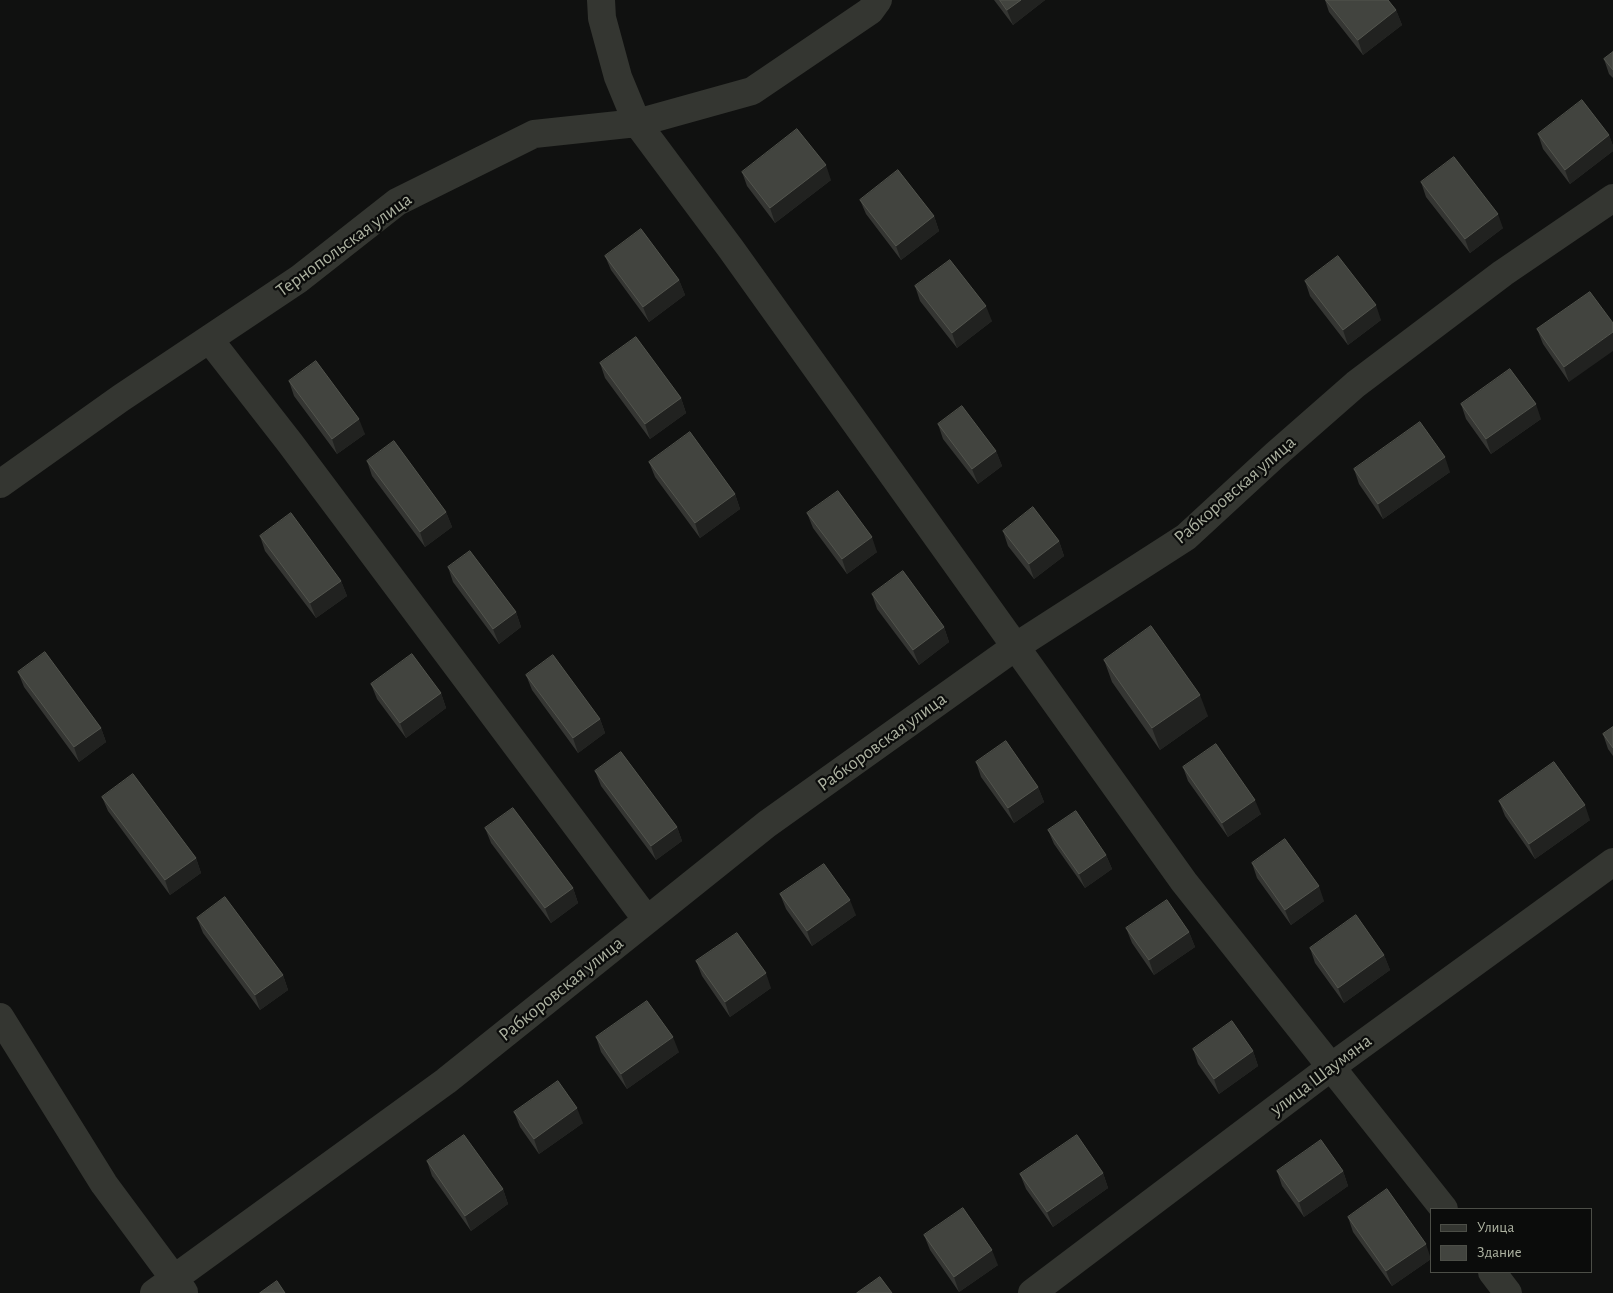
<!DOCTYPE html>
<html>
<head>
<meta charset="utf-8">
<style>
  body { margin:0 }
  #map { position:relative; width:1613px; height:1293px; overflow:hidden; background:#101110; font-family:"Alegreya Sans",sans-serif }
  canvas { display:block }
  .legend { position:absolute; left:1430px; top:1208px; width:162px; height:65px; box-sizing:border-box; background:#0b0c0b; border:1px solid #4c4e47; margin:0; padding:6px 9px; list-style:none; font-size:15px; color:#adb2a1 }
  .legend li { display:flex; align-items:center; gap:10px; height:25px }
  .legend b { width:25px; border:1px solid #4c4e47 }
</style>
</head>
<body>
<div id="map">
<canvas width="1613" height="1293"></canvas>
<ul class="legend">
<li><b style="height:6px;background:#343631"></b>Улица</li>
<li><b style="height:14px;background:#42443f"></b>Здание</li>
</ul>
</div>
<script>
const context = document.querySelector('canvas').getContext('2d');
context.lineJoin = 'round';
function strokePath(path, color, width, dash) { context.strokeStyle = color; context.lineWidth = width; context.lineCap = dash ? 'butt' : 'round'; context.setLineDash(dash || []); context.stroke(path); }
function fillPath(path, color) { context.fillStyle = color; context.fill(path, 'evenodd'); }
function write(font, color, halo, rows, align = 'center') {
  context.font = font + ' "Alegreya Sans",sans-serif'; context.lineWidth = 4.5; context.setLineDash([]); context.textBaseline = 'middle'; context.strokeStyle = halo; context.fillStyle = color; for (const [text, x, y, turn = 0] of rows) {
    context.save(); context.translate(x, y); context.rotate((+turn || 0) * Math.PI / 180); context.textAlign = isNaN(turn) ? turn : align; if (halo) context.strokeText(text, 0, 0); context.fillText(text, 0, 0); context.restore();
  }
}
strokePath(new Path2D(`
  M601 0 602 18 618 77 637 123 731 249 1184 882 1444 1209
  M209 339 290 443 647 920
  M0 484 121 398 299 279 397 202 534 134 637 123 752 91 870 11 878 0
  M0 1017 104 1184 184 1292
  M1492 1272 1508 1293
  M154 1293 446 1081 767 824 1015 647 1186 537 1275 455 1356 384 1503 273 1613 198
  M1032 1293 1331 1067 1613 862`), '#343631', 28);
fillPath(new Path2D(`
  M994 0H1045L1013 25Z
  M1325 0H1388L1396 10 1402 25 1363 55 1329 12Z
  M1613 52V78L1609 74 1604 59Z
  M1538 134 1609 135 1613 146V151L1570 184 1543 149Z
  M742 172 831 180 775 223 747 186Z
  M1421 182 1503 228 1470 253 1426 197Z
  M860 200 934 216 939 231 901 260 866 214Z
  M605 256 679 280 685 295 649 322 611 270Z
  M1305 281 1381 320 1348 345 1310 296Z
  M915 286 992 321 957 348 920 301Z
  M1590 292 1569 382 1543 344 1537 329Z
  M600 363 681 398 686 413 650 439 605 378Z
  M289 381 365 434 337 454 294 396Z
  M1461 404 1541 419 1491 454 1466 419Z
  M938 424 996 451 1002 466 978 484 943 439Z
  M367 461 446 512 452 527 425 547 372 476Z
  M649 462 735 494 740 509 700 538 655 477Z
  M1354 469 1450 472 1383 519 1359 484Z
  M807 513 877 552 847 574 813 528Z
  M1003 531 1059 541 1064 556 1034 579 1008 546Z
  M260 536 341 581 347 596 316 618 265 551Z
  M448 567 516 612 521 627 499 644 453 582Z
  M872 594 944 627 949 642 919 665 877 609Z
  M1104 660 1208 716 1160 750 1112 682Z
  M18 672 101 728 106 742 79 762 24 687Z
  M526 675 600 719 605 733 578 753 532 690Z
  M371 684 441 693 446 708 406 738 377 699Z
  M1613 727V756L1608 749 1603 734Z
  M976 762 1038 787 1044 802 1014 823 981 777Z
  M1183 767 1261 814 1228 837 1188 781Z
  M595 771 677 827 682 841 656 860 601 786Z
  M102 797 196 858 201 873 170 895 108 811Z
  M1499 801 1590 820 1535 859 1505 816Z
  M485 828 573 888 578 903 551 923 491 843Z
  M1048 830 1106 855 1112 869 1085 888 1054 844Z
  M1252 863 1324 901 1291 925 1257 878Z
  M780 894 856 915 812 946 786 909Z
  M197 918 283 975 288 990 260 1010 203 933Z
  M1126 928 1189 932 1195 947 1154 975 1132 943Z
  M1310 948 1384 955 1390 970 1344 1003 1315 963Z
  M696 961 771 988 730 1017 702 976Z
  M596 1037 679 1052 627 1089 601 1052Z
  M1193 1049 1253 1051 1258 1066 1219 1094 1198 1064Z
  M514 1112 583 1123 539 1154 520 1127Z
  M427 1161 503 1189 508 1204 471 1231 432 1176Z
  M1277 1171H1343L1348 1186 1304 1217 1282 1186Z
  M1103 1173 1108 1188 1053 1227 1026 1189 1020 1174Z
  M1348 1217 1431 1259 1392 1286 1353 1232Z
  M924 1235 998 1265 959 1292 930 1250Z`), '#353633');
fillPath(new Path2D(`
  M1021 0H1045L1013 25 1007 10Z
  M1396 10 1402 25 1363 55 1358 40Z
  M1609 135 1613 146V151L1570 184 1565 170Z
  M826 165 831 180 775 223 770 208Z
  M1498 214 1503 228 1470 253 1465 239Z
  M934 216 939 231 901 260 896 246Z
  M679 280 685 295 649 322 643 307Z
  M1376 305 1381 320 1348 345 1343 330Z
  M986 306 992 321 957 348 952 333Z
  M1613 332V351L1569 382 1564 367Z
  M681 398 686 413 650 439 645 424Z
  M1536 404 1541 419 1491 454 1486 439Z
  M359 419 365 434 337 454 332 439Z
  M996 451 1002 466 978 484 972 469Z
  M1445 457 1450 472 1383 519 1378 504Z
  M735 494 740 509 700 538 695 523Z
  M446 512 452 527 425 547 420 532Z
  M872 537 877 552 847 574 842 559Z
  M1059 541 1064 556 1034 579 1029 564Z
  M341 581 347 596 316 618 310 603Z
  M516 612 521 627 499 644 493 629Z
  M944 627 949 642 919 665 913 650Z
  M441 693 446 708 406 738 400 723Z
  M1200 695 1208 716 1160 750 1152 728Z
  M600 719 605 733 578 753 573 738Z
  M101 728 106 742 79 762 74 747Z
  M1038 787 1044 802 1014 823 1008 808Z
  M1255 800 1261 814 1228 837 1222 823Z
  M1585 805 1590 820 1535 859 1529 844Z
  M677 827 682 841 656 860 651 846Z
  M1106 855 1112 869 1085 888 1079 874Z
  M196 858 201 873 170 895 165 880Z
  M1319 886 1324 901 1291 925 1285 910Z
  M573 888 578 903 551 923 545 908Z
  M850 900 856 915 812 946 807 931Z
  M1189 932 1195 947 1154 975 1149 960Z
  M1384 955 1390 970 1344 1003 1338 988Z
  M766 973 771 988 730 1017 725 1002Z
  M283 975 288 990 260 1010 255 995Z
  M673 1037 679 1052 627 1089 621 1074Z
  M1253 1051 1258 1066 1219 1094 1214 1079Z
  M577 1108 583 1123 539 1154 534 1139Z
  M1343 1171 1348 1186 1304 1217 1299 1202Z
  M1103 1173 1108 1188 1053 1227 1047 1212Z
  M503 1189 508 1204 471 1231 465 1216Z
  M1426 1244 1431 1259 1392 1286 1386 1271Z
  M992 1250 998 1265 959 1292 954 1277Z`), '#212220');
const building = new Path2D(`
  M1000 0H1021L1007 10Z
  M1326 0H1388L1396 10 1358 40Z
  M1613 52V70L1604 59Z
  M1582 100 1609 135 1565 170 1538 134Z
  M797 129 826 165 770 208 742 172Z
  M1454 157 1498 214 1465 239 1421 182Z
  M898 170 934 216 896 246 860 200Z
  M641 229 679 280 643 307 605 256Z
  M1338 256 1376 305 1343 330 1305 281Z
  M950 260 986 306 952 333 915 286Z
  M1590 292 1613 323V332L1564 367 1537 329Z
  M636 337 681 398 645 424 600 363Z
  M316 361 359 419 332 439 289 381Z
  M1510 369 1536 404 1486 439 1461 404Z
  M962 406 996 451 972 469 938 424Z
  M1420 422 1445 457 1378 504 1354 469Z
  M690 432 735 494 695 523 649 462Z
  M394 441 446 512 420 532 367 461Z
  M838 491 872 537 842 559 807 513Z
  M1033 507 1059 541 1029 564 1003 531Z
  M291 513 341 581 310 603 260 536Z
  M470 551 516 612 493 629 448 567Z
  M903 571 944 627 913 650 872 594Z
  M1151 626 1200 695 1152 728 1104 660Z
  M45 652 101 728 74 747 18 672Z
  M412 654 441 693 400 723 371 684Z
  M553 655 600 719 573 738 526 675Z
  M1613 727V748L1603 734Z
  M1006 741 1038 787 1008 808 976 762Z
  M1216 744 1255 800 1222 823 1183 767Z
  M621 752 677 827 651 846 595 771Z
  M1554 762 1585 805 1529 844 1499 801Z
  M133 774 196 858 165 880 102 797Z
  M513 808 573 888 545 908 485 828Z
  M1076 811 1106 855 1079 874 1048 830Z
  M1285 839 1319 886 1285 910 1252 863Z
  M824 864 850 900 807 931 780 894Z
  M225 897 283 975 255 995 197 918Z
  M1167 900 1189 932 1149 960 1126 928Z
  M1356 915 1384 955 1338 988 1310 948Z
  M737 933 766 973 725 1002 696 961Z
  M647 1001 673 1037 621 1074 596 1037Z
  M1232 1021 1253 1051 1214 1079 1193 1049Z
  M558 1081 577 1108 534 1139 514 1112Z
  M464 1135 503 1189 465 1216 427 1161Z
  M1077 1135 1103 1173 1047 1212 1020 1174Z
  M1321 1140 1343 1171 1299 1202 1277 1171Z
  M1387 1189 1426 1244 1386 1271 1348 1217Z
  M963 1208 992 1250 954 1277 924 1235Z
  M880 1277 892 1293H857Z
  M277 1281 285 1293H260Z`);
fillPath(building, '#42443f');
strokePath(building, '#53554e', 1);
write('19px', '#adb2a1', '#0b0c0b', [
  ["Тернопольская улица",344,245,-36],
  ["Рабкоровская улица",1235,490,-41],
  ["Рабкоровская улица",882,742,-36],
  ["Рабкоровская улица",561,989,-39],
  ["улица Шаумяна",1321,1075,-37]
]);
</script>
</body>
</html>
